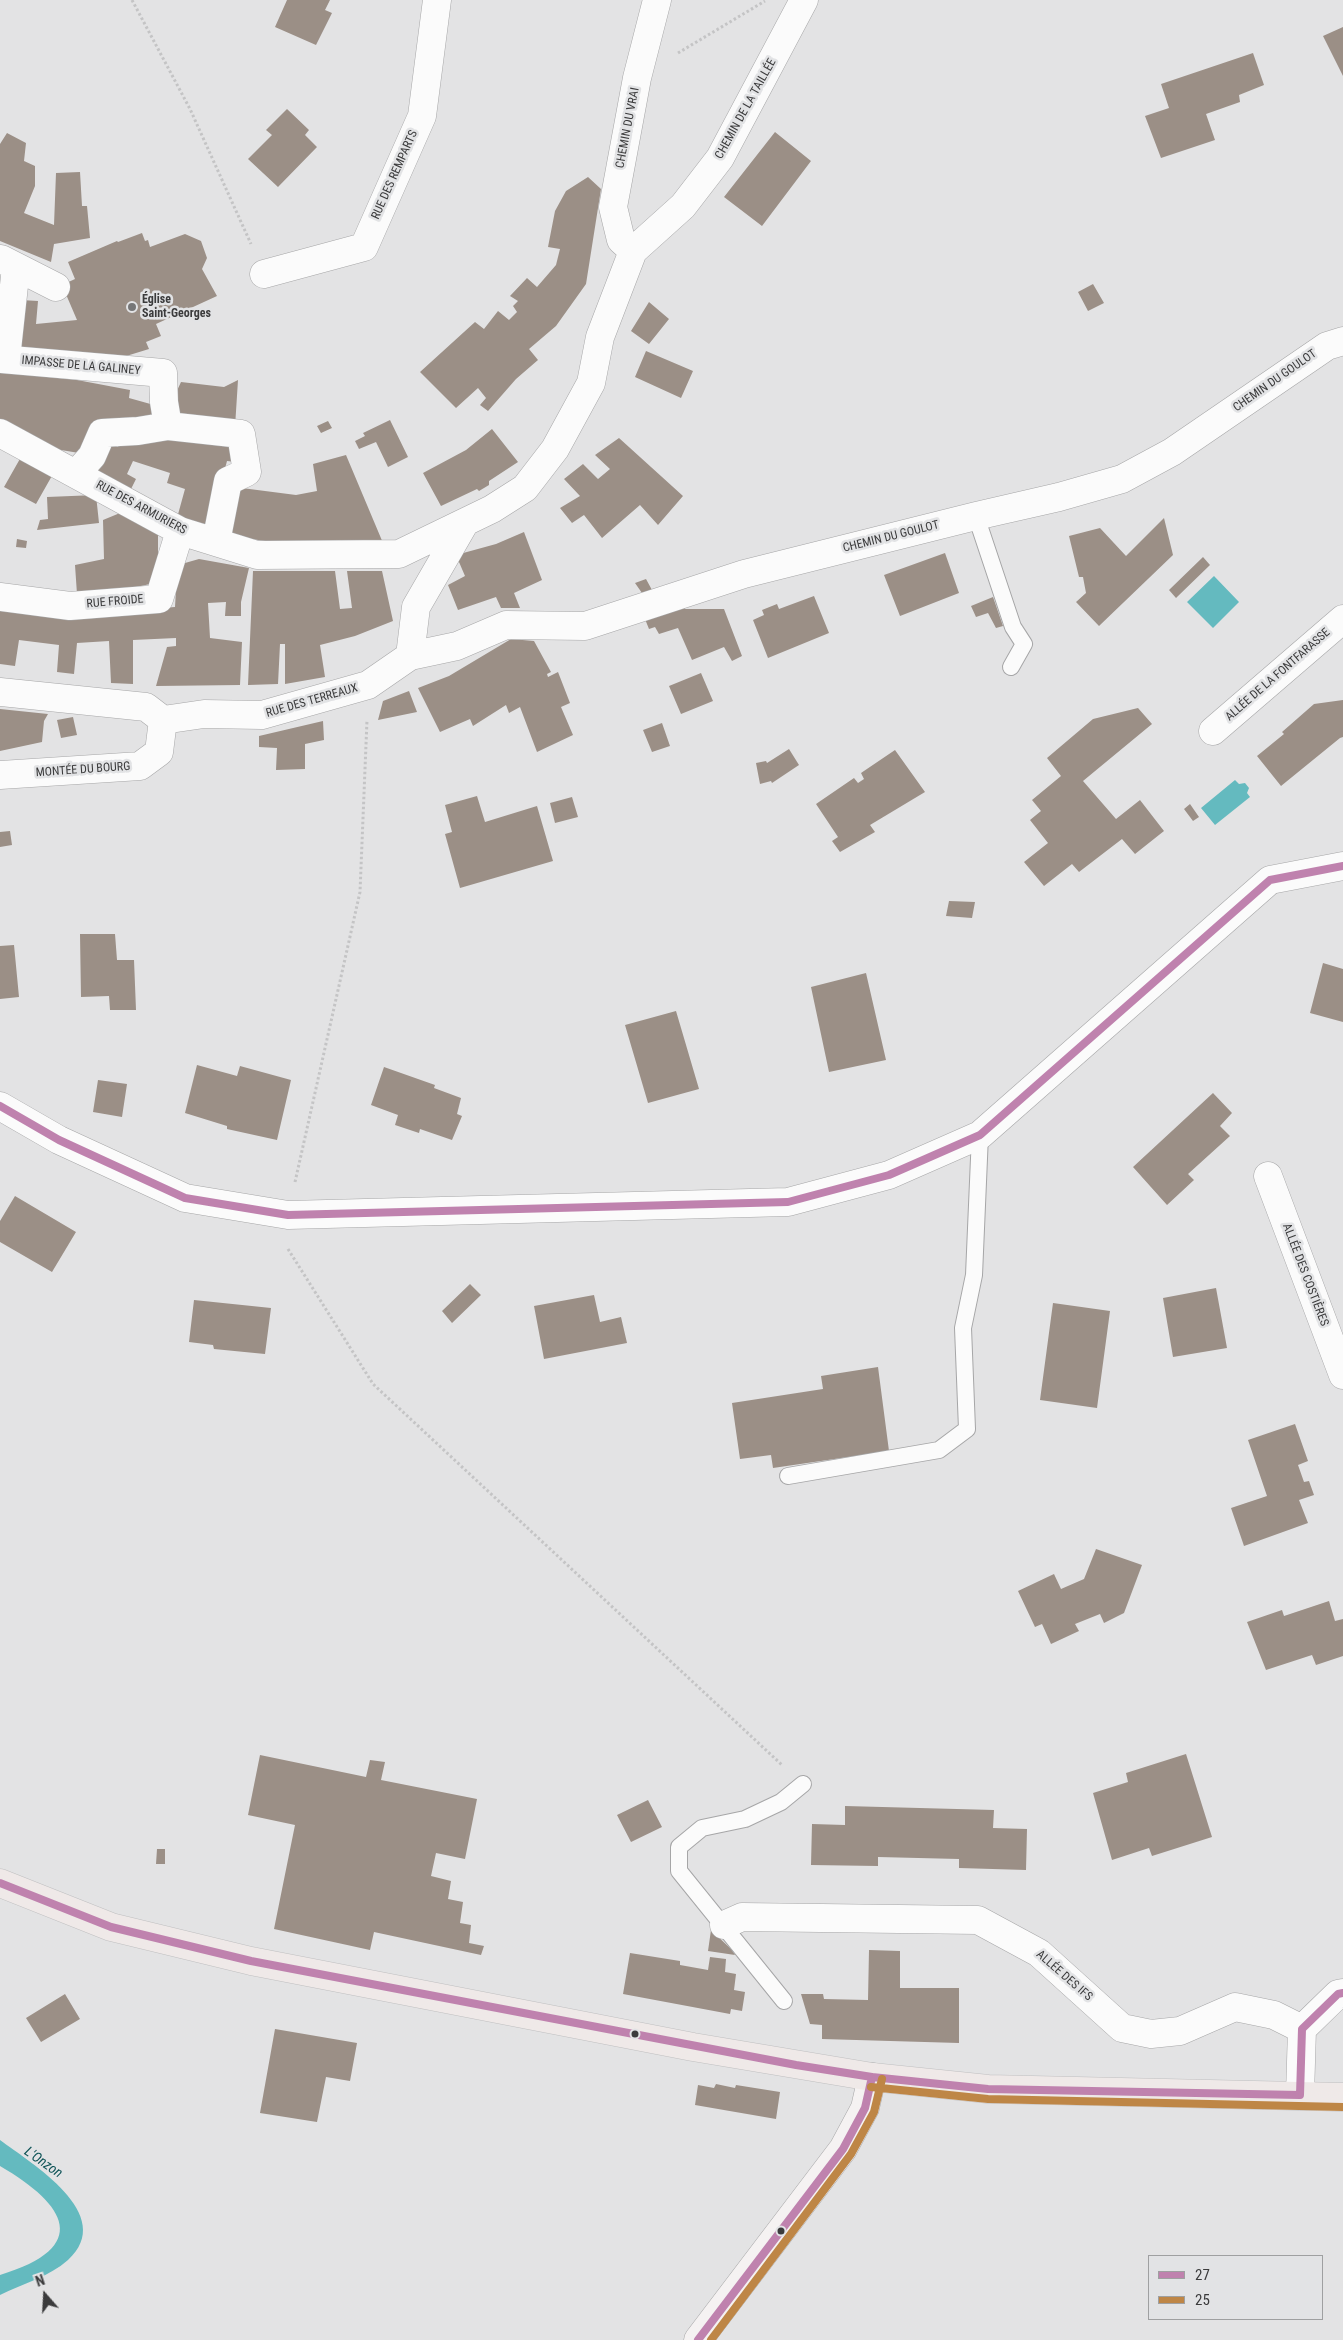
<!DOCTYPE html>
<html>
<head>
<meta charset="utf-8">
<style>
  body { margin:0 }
  #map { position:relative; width:1343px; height:2340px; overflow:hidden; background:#e3e3e4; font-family:"Roboto Condensed",sans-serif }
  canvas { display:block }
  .legend { position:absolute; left:1148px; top:2255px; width:175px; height:65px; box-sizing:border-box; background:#e2e3e5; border:1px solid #9fa0a1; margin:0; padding:6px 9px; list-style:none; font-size:15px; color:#3b3b3c }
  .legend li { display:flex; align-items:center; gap:10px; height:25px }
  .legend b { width:25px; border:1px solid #9fa0a1 }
  .north { position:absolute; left:20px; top:2270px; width:50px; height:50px; -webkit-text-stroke:4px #e2e3e5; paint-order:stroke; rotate:341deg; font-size:14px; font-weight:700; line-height:20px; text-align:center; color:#3b3b3c }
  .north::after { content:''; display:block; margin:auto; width:18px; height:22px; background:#3b3b3c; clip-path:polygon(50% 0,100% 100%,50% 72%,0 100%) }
</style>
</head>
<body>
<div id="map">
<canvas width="1343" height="2340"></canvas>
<ul class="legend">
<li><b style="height:6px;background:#bf82ae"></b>27</li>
<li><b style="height:6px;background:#be8646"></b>25</li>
</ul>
<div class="north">N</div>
</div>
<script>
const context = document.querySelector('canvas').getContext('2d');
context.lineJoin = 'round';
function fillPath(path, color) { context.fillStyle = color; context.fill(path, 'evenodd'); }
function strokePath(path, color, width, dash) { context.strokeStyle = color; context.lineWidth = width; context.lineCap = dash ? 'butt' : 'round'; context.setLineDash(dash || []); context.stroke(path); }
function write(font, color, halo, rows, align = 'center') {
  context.font = font + ' "Roboto Condensed",sans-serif'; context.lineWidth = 5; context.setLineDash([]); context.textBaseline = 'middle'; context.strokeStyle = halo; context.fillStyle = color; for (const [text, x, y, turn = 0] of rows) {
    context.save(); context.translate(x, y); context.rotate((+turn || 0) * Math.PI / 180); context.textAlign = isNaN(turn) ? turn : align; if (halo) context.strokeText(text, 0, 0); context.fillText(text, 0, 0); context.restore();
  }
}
fillPath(new Path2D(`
  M1214 576 1239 602 1213 628 1187 602Z
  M1235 780 1239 784 1245 783 1249 788 1247 793 1250 797 1215 825 1201 808Z
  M0 2140C31 2163 118 2215 68 2260 49 2277 22 2284 0 2295V2275C92 2247 67 2205 0 2166Z`), '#64babf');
fillPath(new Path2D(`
  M287 0H330L325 10 332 13 316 45 275 27Z
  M1343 27V76L1323 36Z
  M1253 53 1264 85 1239 95 1240 102 1206 114 1215 140 1161 158 1145 116 1169 108 1161 84Z
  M287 109 309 130 305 135 317 147 278 187 248 159 272 135 266 130Z
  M775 132 811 161 762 226 724 197Z
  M7 133 26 143 24 161 35 166V186L24 213 54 225 56 173 80 172 82 206H87L90 238 54 244 51 262 0 241V144Z
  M588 177 601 189 586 284 556 326 529 349 538 360 516 379 488 411 480 405 486 398 478 388 456 408 420 372 475 322 484 329 498 311 509 320 517 312 513 306 518 301 510 296 527 278 537 287 556 265 560 249 548 247 555 211 566 191Z
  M142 233 145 241 148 240 150 247 185 234 201 241 207 258 202 269 217 296 156 324 161 336 146 342 149 349 110 361 17 352 21 300 38 301 36 324 77 320 62 285 75 279 68 262 117 241 118 242Z
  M1093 284 1104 303 1088 311 1078 292Z
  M649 302 669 319 649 344 631 331Z
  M646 351 693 371 681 398 635 377Z
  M0 372 77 380 130 390 129 398 154 405V418L85 454 49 448 0 421Z
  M238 380 235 427 177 418 175 395 181 382 224 387Z
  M390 420 408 457 388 467 376 442 359 449 355 441 365 436 363 433Z
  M328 421 332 428 321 433 317 426Z
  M492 429 518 462 489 481V485L479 491 477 489 441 506 423 473 466 450Z
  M169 434 232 443 236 462 227 461 210 525 177 518 185 489 167 483 170 473 133 461 127 474 136 479 130 491 92 471 108 444 118 447 121 439Z
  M619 438 683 496 658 525 640 505 602 538 584 515 572 523 560 508 580 496 564 479 583 464 598 479 610 469 595 455Z
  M346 455 383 543 296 545 228 536 234 487 296 495 317 491 313 464Z
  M21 457 53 474 36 504 4 487Z
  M96 495 99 523 37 530 40 520 48 519 47 497Z
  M120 513 158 531V561L150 584 109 593 77 594 75 565 104 559 103 520Z
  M1164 518 1173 555 1099 626 1076 602 1086 593 1083 577H1079L1069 536 1100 528 1126 556Z
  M524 532 542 580 514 593 520 608H501L496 597 458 610 448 585 465 576 456 555 496 544Z
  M17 539 27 541 26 548 16 547Z
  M945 553 959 593 900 616 884 575Z
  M1203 557 1210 565 1176 598 1169 590Z
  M199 559 249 568 241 602V616H225L226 602 208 603 210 638 242 642 240 685 156 686 167 647 176 646V638L133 640V684L111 683 109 641 77 643 74 674 57 672 59 645 19 640 15 666 0 664V607L108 612 175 607 177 573 185 563Z
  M253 571H335L340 609 352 608 347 571H382L393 621 355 636 320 645 325 677 285 684V644H280L278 684 248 685Z
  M646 579 652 590 642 593 635 583Z
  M814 596 829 633 768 658 753 620 764 615 762 610 777 604 779 609Z
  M993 597 1003 626 996 628 988 613 976 617 971 606Z
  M682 604 685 609H724L742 656 732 661 724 647 692 660 678 628 659 634 655 627 649 629 645 619Z
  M511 639 534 641 551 672 547 674 548 677 558 672 570 703 561 707 573 735 537 752 520 707 509 713 506 705 473 726 470 719 440 732 418 688 449 676Z
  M701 673 713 701 681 714 669 686Z
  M409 691 417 712 378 720 383 701Z
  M1343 700V737L1340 738 1281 786 1257 756 1284 734 1282 732 1314 704Z
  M1138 708 1152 724 1083 781 1116 819 1140 800 1164 831 1135 854 1122 839 1079 872 1072 864 1044 886 1024 862 1048 843 1030 820 1041 811 1032 800 1061 776 1047 758 1093 719Z
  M0 709 48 714 44 721 42 742 0 751Z
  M73 717 77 735 61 738 57 720Z
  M323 721 324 740 305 744V769L276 770 277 748 259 747V736Z
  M662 723 670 746 652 752 643 730Z
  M789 749 799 765 772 783 771 781 760 784 756 763 766 761 767 763Z
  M895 750 925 792 870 825 875 832 840 852 832 841 838 837 816 804 854 778 858 783 864 779 861 773Z
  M477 796 485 822 537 806 553 861 460 888 445 834 452 832 445 805Z
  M572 797 578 817 555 823 550 803Z
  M1190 804 1199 817 1193 821 1184 809Z
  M10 831 12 845 0 847V832Z
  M949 901 975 902 972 918 946 916Z
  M80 934H115L117 960H134L136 1010H110L109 996 81 997Z
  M14 945 19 997 0 999V946Z
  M1323 963 1343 969V1022L1310 1013Z
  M866 973 886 1060 829 1072 811 987Z
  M676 1011 699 1089 648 1103 625 1025Z
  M197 1065 237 1076 240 1066 291 1080 277 1140 227 1129V1126L185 1113Z
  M384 1067 435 1085 434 1088 461 1098 457 1114 462 1116 452 1140 420 1129 419 1133 395 1125 398 1115 371 1105Z
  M98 1080 127 1084 122 1117 93 1112Z
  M1213 1093 1232 1113 1220 1126 1230 1136 1188 1174 1194 1180 1167 1205 1133 1167Z
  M15 1196 76 1232 52 1272 0 1242V1221Z
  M470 1284 481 1295 452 1323 442 1311Z
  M1216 1288 1227 1348 1173 1357 1163 1298Z
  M594 1295 600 1322 621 1317 627 1343 544 1359 534 1306Z
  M194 1300 271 1308 265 1354 214 1349 213 1345 189 1342Z
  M1053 1303 1110 1311 1097 1408 1040 1400Z
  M878 1367 889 1451 773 1468 771 1455 740 1459 732 1403 823 1389 821 1376Z
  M1295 1424 1308 1461 1298 1465 1304 1482 1309 1481 1314 1495 1299 1500 1308 1523 1244 1546 1231 1508 1267 1496 1248 1440Z
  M1096 1549 1142 1565 1124 1613 1104 1623 1100 1614 1075 1624 1079 1631 1051 1644 1042 1624 1035 1627 1018 1591 1054 1574 1061 1589 1084 1579Z
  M1329 1601 1335 1621 1343 1619V1656L1316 1665 1312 1655 1266 1670 1247 1622 1282 1610 1284 1616Z
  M1186 1754 1212 1837 1152 1856 1149 1848 1112 1860 1093 1793 1128 1782 1126 1773Z
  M260 1755 366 1777 370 1760 385 1762 381 1780 477 1799 465 1859 436 1853 431 1876 451 1881 448 1899 463 1902 460 1923 471 1925 469 1943 484 1946 481 1955 374 1932 370 1950 274 1929 295 1825 248 1815Z
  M648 1800 662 1827 631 1842 617 1815Z
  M845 1806 994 1810 993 1828 1027 1829 1026 1870 959 1868V1859L878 1857V1866L811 1865 812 1824 845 1825Z
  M157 1849H165V1864H156Z
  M711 1930 732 1950 735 1955 708 1951Z
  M869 1950 900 1951V1988H959V2043L822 2039V2025L810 2024 801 1994H823L824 1999 868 2000Z
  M630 1953 680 1961V1965L708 1970 710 1957 726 1959 725 1972 736 1974 734 1990 745 1992 742 2011 731 2009 730 2014 623 1994Z
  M65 1994 80 2019 41 2042 26 2018Z
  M275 2029 357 2043 350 2081 326 2077 317 2122 260 2113Z
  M716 2084 735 2088 736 2085 780 2092 776 2119 695 2105 698 2085 714 2088Z`), '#9b8f86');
const service = new Path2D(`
  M976 516 1013 627 1024 644 1011 667
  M788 1476 939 1450 967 1429 963 1328 974 1275 980 1135
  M784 2001 679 1871V1847L702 1828 745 1819 781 1802 803 1784`);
const minor = new Path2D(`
  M633 251 621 240 613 207 637 78 657 0
  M1 259 56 287
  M264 274 364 247 422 116 437 0
  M0 359 163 373 164 402 168 426
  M6 359 16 267
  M0 433 180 531 257 555 399 554 492 509 525 488 555 449 591 383 600 337 633 251 683 206 720 158 804 0
  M76 474 92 456 102 433 138 431 168 426 241 434 247 472 228 481 216 542
  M0 597 70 606 159 599 180 531
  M410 656 416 607 464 524
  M0 692 146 707 163 720 204 714 262 715 368 685 410 656 457 646 506 625 585 626 744 574 976 516 1059 497 1122 479 1172 452 1327 346 1343 341
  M1213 731 1343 619
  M0 775 140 766 159 752 163 720
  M0 1106 59 1140 185 1198 288 1215 788 1202 889 1175 980 1135 1270 880 1343 866
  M1268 1176 1343 1375
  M724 1925 742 1917 978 1920 1039 1953 1122 2028 1151 2034 1180 2031 1235 2007 1274 2015 1302 2029
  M1300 2095 1302 2029 1338 1994 1343 1993`);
const secondary = new Path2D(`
  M698 2340 843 2149 865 2108 872 2077`);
const primary = new Path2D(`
  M0 1883 111 1927 251 1961 693 2047 872 2077 988 2089 1343 2097`);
strokePath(service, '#a6a6a7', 18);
strokePath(minor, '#a6a6a7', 29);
strokePath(secondary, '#a6a6a7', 29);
strokePath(primary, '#bfbfc0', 29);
strokePath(new Path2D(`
  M132 0 190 109 251 244
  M678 53 765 1
  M295 1182 360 892 367 720
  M288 1249 373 1384 782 1765`), '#c4c4c5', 3, [2.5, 2.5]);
strokePath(service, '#fbfbfb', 16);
strokePath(minor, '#fbfbfb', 28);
strokePath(secondary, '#f5f2f2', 28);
strokePath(primary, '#efe9e8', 28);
strokePath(new Path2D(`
  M0 1106 59 1140 185 1198 288 1215 788 1202 889 1175 980 1135 1270 880 1343 866
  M0 1883 111 1927 251 1961 796 2065 872 2077 988 2089 1300 2095
  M1300 2095 1302 2029 1338 1994 1343 1993
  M698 2340 843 2149 865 2108 872 2077`), '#bf82ae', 8);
strokePath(new Path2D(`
  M871 2087 988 2099 1343 2107
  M711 2340 851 2154 874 2112 882 2079`), '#be8646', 8);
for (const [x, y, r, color] of [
  [132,307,5,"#767677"],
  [635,2034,4.5,"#3b3b3c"],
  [781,2231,4.5,"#3b3b3c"]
]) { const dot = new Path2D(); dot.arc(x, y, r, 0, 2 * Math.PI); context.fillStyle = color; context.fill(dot); strokePath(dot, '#e2e3e5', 2); }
write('12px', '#3b3b3c', '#e2e3e5', [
  ["CHEMIN DE LA TAILLÉE",746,109,-61],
  ["CHEMIN DU VRAI",628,128,-79],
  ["RUE DES REMPARTS",395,175,-66],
  ["IMPASSE DE LA GALINEY",81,366,5],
  ["CHEMIN DU GOULOT",1275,381,-35],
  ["RUE DES ARMURIERS",141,508,28],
  ["CHEMIN DU GOULOT",891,537,-14],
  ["RUE FROIDE",115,602,-5],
  ["ALLÉE DE LA FONTFARASSE",1278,675,-41],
  ["RUE DES TERREAUX",312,701,-16],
  ["MONTÉE DU BOURG",83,770,-4],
  ["ALLÉE DES COSTIÈRES",1305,1275,69],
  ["ALLÉE DES IFS",1064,1976,41]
]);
write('bold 12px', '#3b3b3c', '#e2e3e5', [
  ["Église",142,300],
  ["Saint-Georges",142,314]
], 'left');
write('italic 14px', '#0e5356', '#e2e3e5', [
  ["L'Onzon",43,2163,35]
]);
</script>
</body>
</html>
